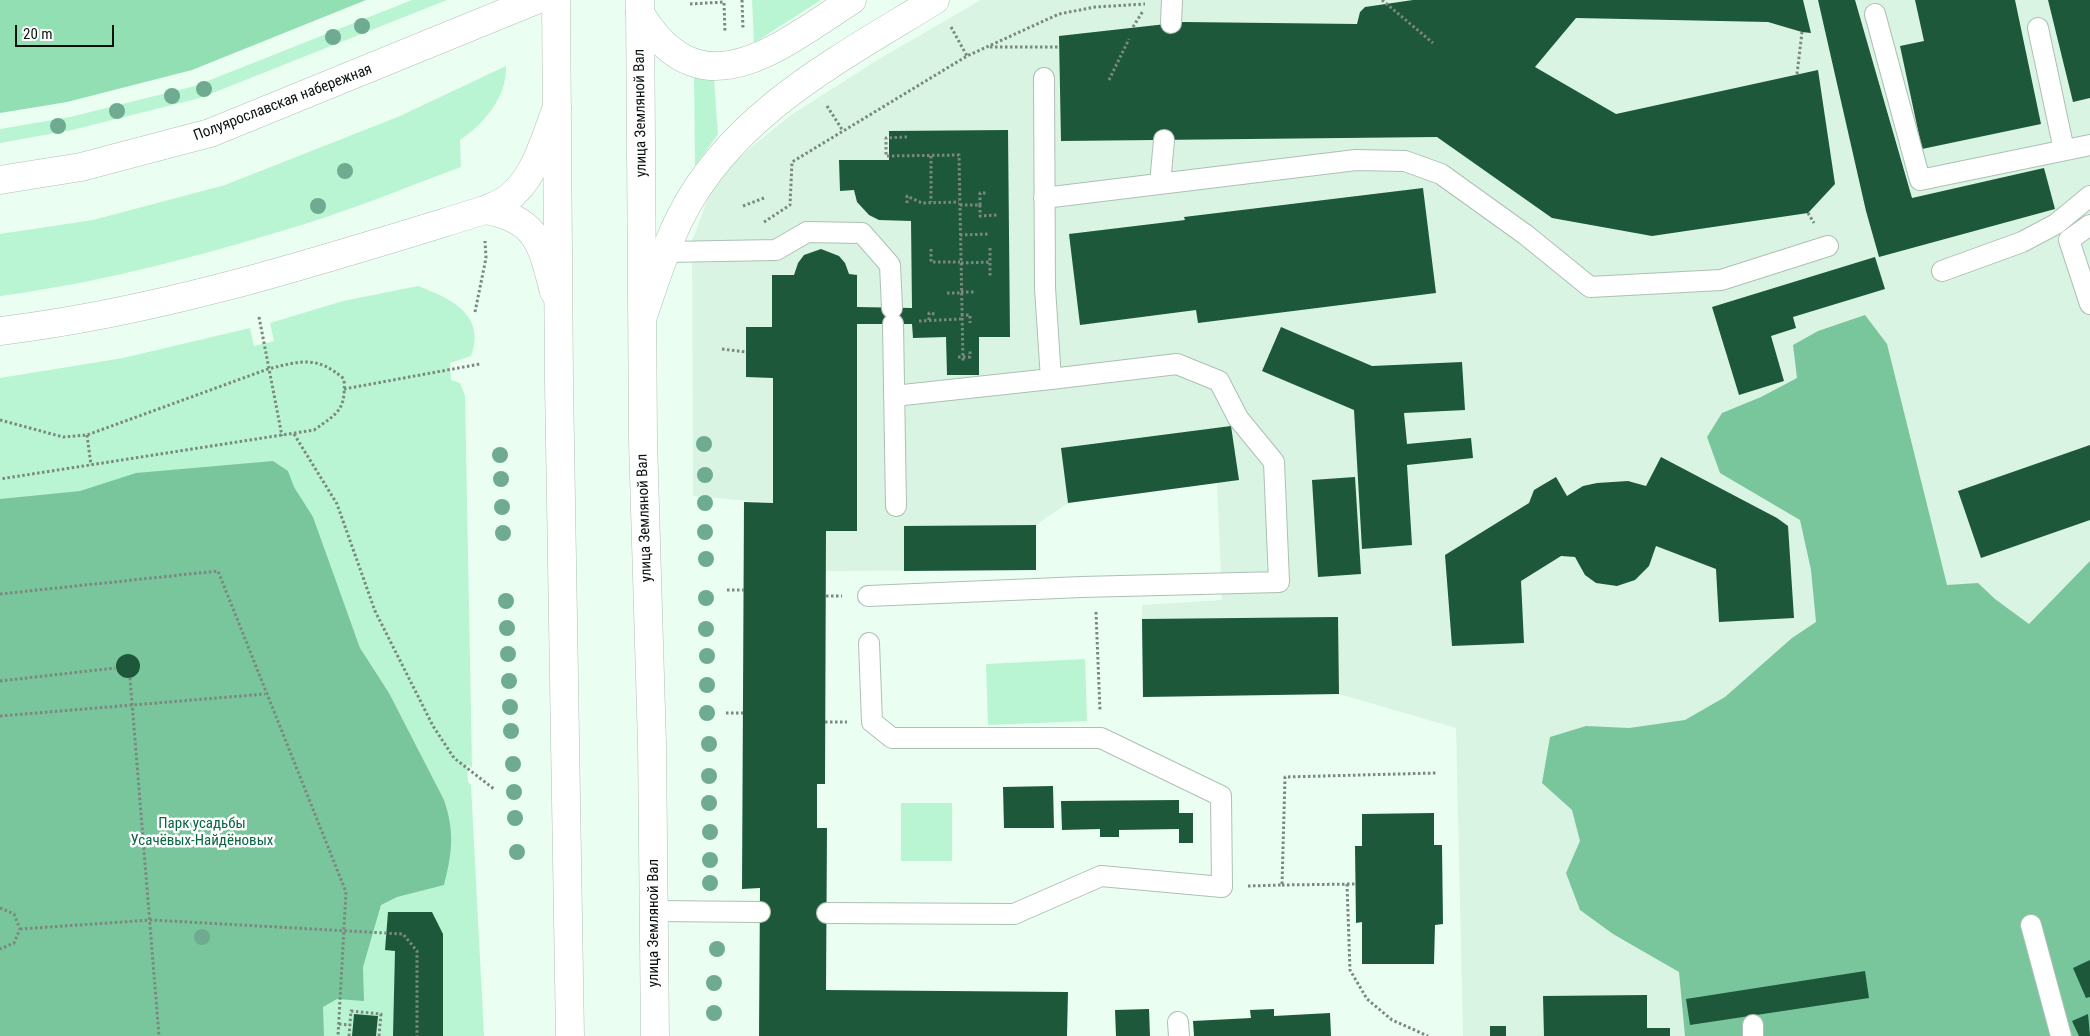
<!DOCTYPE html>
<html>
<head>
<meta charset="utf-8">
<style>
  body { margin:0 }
  #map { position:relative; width:2090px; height:1036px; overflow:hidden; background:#ebfef2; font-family:"Roboto Condensed",sans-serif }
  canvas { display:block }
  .scale { position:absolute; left:15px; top:25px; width:99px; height:22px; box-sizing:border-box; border:2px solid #0b120e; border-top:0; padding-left:6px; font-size:15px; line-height:18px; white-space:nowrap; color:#0b120e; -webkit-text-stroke:4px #fff; paint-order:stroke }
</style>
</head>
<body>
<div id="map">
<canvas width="2090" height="1036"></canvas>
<div class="scale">20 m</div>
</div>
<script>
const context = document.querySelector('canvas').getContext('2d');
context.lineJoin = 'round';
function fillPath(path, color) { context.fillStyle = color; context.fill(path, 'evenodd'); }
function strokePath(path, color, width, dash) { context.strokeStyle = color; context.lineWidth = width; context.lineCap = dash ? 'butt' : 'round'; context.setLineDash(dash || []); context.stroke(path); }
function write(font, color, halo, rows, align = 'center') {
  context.font = font + ' "Roboto Condensed",sans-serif'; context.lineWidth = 5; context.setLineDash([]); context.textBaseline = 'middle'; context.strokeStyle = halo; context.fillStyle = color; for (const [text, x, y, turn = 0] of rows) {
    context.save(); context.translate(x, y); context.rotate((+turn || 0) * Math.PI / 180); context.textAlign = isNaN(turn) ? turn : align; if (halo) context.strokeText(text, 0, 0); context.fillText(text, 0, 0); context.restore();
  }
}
fillPath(new Path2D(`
  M981 0H2090V1036H1463L1456 728 1339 694 1143 697 1142 605 1222 600 1217 483 1068 503 1036 525V570L826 571V531L773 503 693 496 692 241 710 193 721 174 736 160 791 115 879 59Z`), '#d9f4e3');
fillPath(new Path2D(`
  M412 0H447L200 98 72 130 0 143V129L70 117 195 86Z
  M752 0H821L754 43Z
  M506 66C507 97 484 124 460 140L461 167C412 185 364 205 314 221 212 253 106 282 0 296V234L93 220 225 185 400 116Z
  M694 76 714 80 718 134 695 166Z
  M418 286C449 298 487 314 471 356L450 363 451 380 460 383 465 396 472 768 467 764 468 782 471 785 484 1036H0V378L123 358 250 328 254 346 274 341 270 323 343 301Z
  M1085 659 1087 721 988 725 986 664Z
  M901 803H952V861H901Z`), '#b9f5d2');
fillPath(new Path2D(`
  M1865 315 1887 344 1947 585 1978 583 1995 599 2029 624 2090 561V1036H1685L1679 972 1613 934 1580 910 1566 873 1580 841 1572 810 1542 783 1550 737 1586 726 1629 728 1685 720 1725 697 1792 638 1816 622 1811 570 1800 520 1720 473 1707 437 1722 413 1761 397 1797 378 1793 345 1818 331Z
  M273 461 288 471 294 487 313 517 360 648 389 693 444 800C455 832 452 853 444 885L397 897 381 905 363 967 364 1001 337 999 323 1007 324 1036H0V499L80 491 136 473Z`), '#7ac69c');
fillPath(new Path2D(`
  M0 0H366L192 70 67 102 0 113Z`), '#92dfb4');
fillPath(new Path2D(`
  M1413 0H1803L1811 33 1802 32 1768 22 1576 18 1535 67 1616 114 1818 70 1835 184 1808 213 1652 236 1552 218 1437 137 1061 141 1059 36 1184 22 1357 24 1360 12 1365 7Z
  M1818 0H1855L1912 198 2044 168 2055 209 1879 257 1866 211Z
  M1915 0H2015L2041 124 1922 149 1900 46 1924 41Z
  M2048 0H2090V98L2073 102Z
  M1008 130 1010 337H979V375H947L946 337 913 338 912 324H857V531H826L825 784H817V828H827L826 990 1068 992 1067 1036H759L760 888 742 889 744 502 773 503V378L746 377V327H772V275H794L798 263 804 255 821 249 839 256 845 263 849 274 857 275V307L912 308 911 221 879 220 869 215 857 202 854 190 840 191 839 160H889V131Z
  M1423 188 1436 293 1198 323 1196 310 1080 325 1069 234 1185 220 1184 217Z
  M1875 257 1885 289 1793 317 1796 328 1771 336 1784 381 1739 395 1712 307Z
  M1281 327 1372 366 1462 362 1465 410 1404 413 1407 444 1471 438 1473 458 1407 465 1412 545 1362 549 1354 410 1262 371Z
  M1231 426 1239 480 1068 503 1061 448Z
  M2090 445V520L1981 558 1958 491Z
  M1661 457 1777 518 1788 526 1794 618 1719 622 1716 569 1656 546 1649 566 1635 580 1617 586 1596 583 1585 575 1575 557 1561 556 1521 581 1524 643 1452 646 1445 555 1529 503 1534 490 1556 477 1567 496 1583 486 1597 483 1628 481 1646 486Z
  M1355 477 1361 574 1318 577 1312 480Z
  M1036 525V570L904 571V526Z
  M1338 617 1339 694 1143 697 1142 619Z
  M116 666a12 12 0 1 1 24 0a12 12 0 1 1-24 0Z
  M1053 786 1054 828H1004L1003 787Z
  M1179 800V813H1193V843H1179V829L1119 830V837H1100V829L1062 830 1061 801Z
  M1434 813V845H1442L1443 924 1435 925 1434 964H1362V922L1356 923 1355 846H1362V814Z
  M388 912H432L443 934V1036H393L395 951 385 950Z
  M2090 960V997L2086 998 2073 968Z
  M1865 971 1869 998 1690 1025 1686 999Z
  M1647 995V1028H1670V1036H1544L1543 996Z
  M1149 1009 1150 1036H1116L1115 1010Z
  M1274 1009V1016L1330 1013 1331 1036H1194L1193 1021 1251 1018 1250 1010Z
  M354 1014 378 1016 376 1036H352Z
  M2088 1014 2090 1036H2079L2072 1021Z
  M1490 1026H1506V1036H1490Z`), '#1d583b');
const service = new Path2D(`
  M1875 14 1920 180 2090 145
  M1171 23 1172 0
  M2038 28 2064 150
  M1160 184 1164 140
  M1044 198 1356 160 1405 161 1441 174 1526 235 1590 287 1721 280 1828 246
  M2090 225 2069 240 2090 304
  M666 252 776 250 807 232 862 233 890 265 892 308
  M1942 271 2022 242 2056 224 2090 196
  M893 324 896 506
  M894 396 1051 379
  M868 596 1082 587 1279 582 1274 462 1238 418 1219 381 1177 364 1051 379 1045 288 1044 78
  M654 911 760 912
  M827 913 1014 914 1101 876 1222 887 1221 796 1101 738H892L872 722 869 643
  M2031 925 2061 1036
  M1178 1022 1179 1036
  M1753 1025V1036`);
const secondary = new Path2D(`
  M640 13C701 116 781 45 852 0
  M0 180 81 167 210 133 536 0
  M485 210C538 219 542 245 554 292
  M643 316C655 282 665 247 681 216 733 113 841 58 935 0
  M0 331C166 311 325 259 485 210 491 207 500 204 506 200 535 180 545 138 557 107`);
const primary = new Path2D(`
  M556 0 559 382 570 1036
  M640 0 643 441 652 744 655 1036`);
strokePath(service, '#adc0b4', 22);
strokePath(secondary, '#adc0b4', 29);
strokePath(primary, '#adc0b4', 29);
strokePath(new Path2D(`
  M742 0 743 29
  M1382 0 1433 43
  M690 4 724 2 725 33
  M951 27 967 56
  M1133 27 1143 11
  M990 47H1060
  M1797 74 1802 32
  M1109 80 1129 39
  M827 106 843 131
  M907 137 886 138V156L959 155 963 361
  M931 156V202
  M907 203V196L922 203 959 202
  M960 205H980V216L997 215
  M980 205V193H987
  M743 206 764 198
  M1808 213 1814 223
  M764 222 790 205 792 162 967 56 1059 14 1095 7 1145 4
  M960 235 990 234
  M990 248V262
  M931 249V262H960
  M961 263 990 262V277
  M961 292H976
  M947 293H961
  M475 312 486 258 485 241
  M961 315H970V323
  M259 317 282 436
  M929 320V313L935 314
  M919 321 961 319
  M722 349 746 352
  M958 357H970V351
  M344 389 480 364
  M0 420 63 437 87 435 268 369C300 361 317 355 344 379 346 410 338 413 314 430L0 479
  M294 434 337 504 375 611 433 726 454 758 494 789
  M87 435 91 465
  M727 590H744
  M0 594 218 571 346 892 338 1036
  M826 596H842
  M1096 612 1100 711
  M130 678 159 1036
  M0 681 115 668
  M726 713H743
  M0 716 265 694
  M825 722H847
  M1347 884 1350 970 1367 999 1392 1020 1428 1036
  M1282 885 1356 884
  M1248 886 1282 885 1285 777 1436 773
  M0 908 14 914 20 929 14 943 0 949
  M20 929 151 920 403 934 417 951V1036
  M339 1024 350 1025
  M349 1036 351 1011 381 1014 379 1036`), '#7b8880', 3, [2.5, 2.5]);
strokePath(service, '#fff', 20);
strokePath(secondary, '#fff', 28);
strokePath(primary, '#fff', 28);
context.fillStyle = '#6eab91';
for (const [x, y] of [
  [362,26],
  [333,37],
  [204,89],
  [172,96],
  [117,111],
  [58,126],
  [345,171],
  [318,206],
  [704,444],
  [500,455],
  [705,475],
  [501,479],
  [705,503],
  [502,507],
  [705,532],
  [503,533],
  [706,559],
  [706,598],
  [506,601],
  [507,628],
  [706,629],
  [508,654],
  [707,656],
  [509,681],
  [707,685],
  [510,707],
  [707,713],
  [511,731],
  [709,744],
  [513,764],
  [709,776],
  [514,792],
  [709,803],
  [515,818],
  [710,832],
  [517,852],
  [710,860],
  [710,883],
  [202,937],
  [717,949],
  [714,983],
  [714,1013]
]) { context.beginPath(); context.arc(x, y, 8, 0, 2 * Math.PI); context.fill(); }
write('15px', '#0b120e', '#fff', [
  ["Полуярославская набережная",283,103,-21],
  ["улица Земляной Вал",641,113,-91],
  ["улица Земляной Вал",645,518,-92],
  ["улица Земляной Вал",654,923,-90]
]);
write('15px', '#086741', '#fff', [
  ["Парк усадьбы",202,824],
  ["Усачёвых-Найдёновых",202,841]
]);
</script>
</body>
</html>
